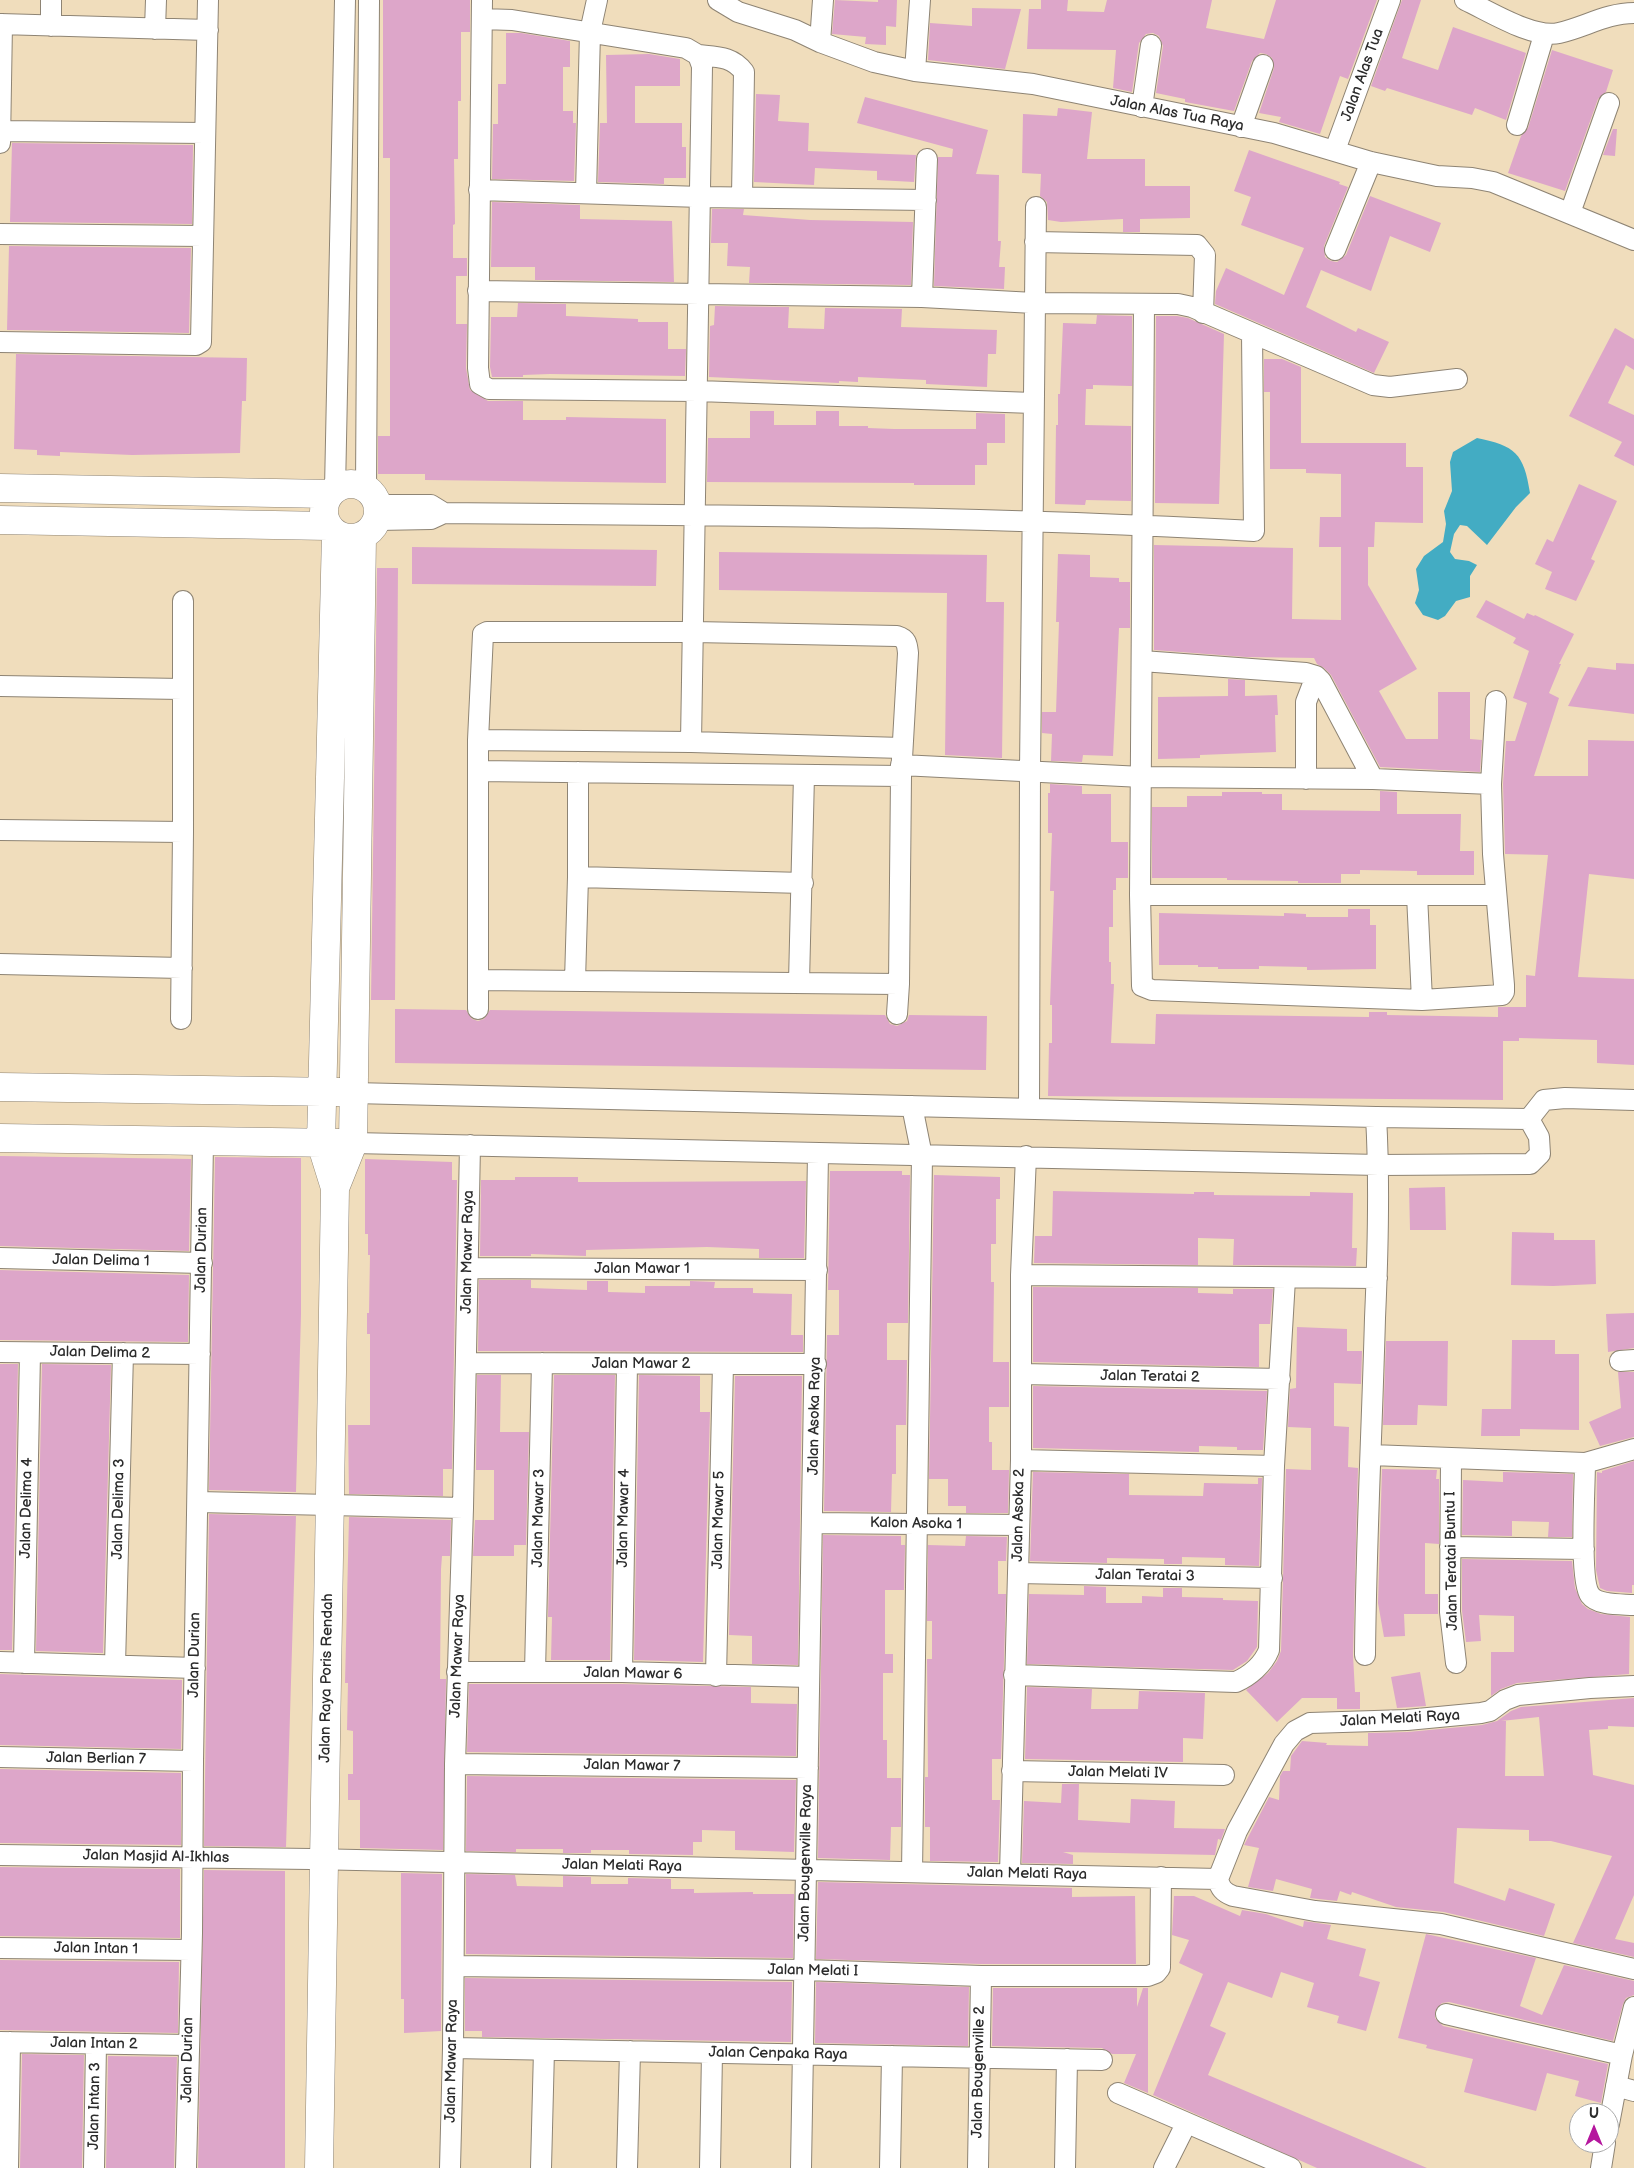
<!DOCTYPE html>
<html>
<head>
<meta charset="utf-8">
<style>
  body { margin:0 }
  #map { position:relative; width:1634px; height:2168px; overflow:hidden; background:#f0ddbc; font-family:"Balsamiq Sans",sans-serif }
  canvas { display:block }
  .north { position:absolute; left:1569px; top:2103px; width:50px; height:50px; box-sizing:border-box; background:#fff; border:1px solid #aaa; border-radius:50%; rotate:0deg; font-size:14px; font-weight:700; line-height:20px; text-align:center; color:#2b2b2b }
  .north::after { content:''; display:block; margin:auto; width:18px; height:22px; background:#b5179e; clip-path:polygon(50% 0,100% 100%,50% 72%,0 100%) }
</style>
</head>
<body>
<div id="map">
<canvas width="1634" height="2168"></canvas>
<div class="north">U</div>
</div>
<script>
const context = document.querySelector('canvas').getContext('2d');
context.lineJoin = 'round';
function fillPath(path, color) { context.fillStyle = color; context.fill(path, 'evenodd'); }
function strokePath(path, color, width, dash) { context.strokeStyle = color; context.lineWidth = width; context.lineCap = dash ? 'butt' : 'round'; context.setLineDash(dash || []); context.stroke(path); }
function write(font, color, halo, rows, align = 'center') {
  context.font = font + ' "Balsamiq Sans",sans-serif'; context.lineWidth = 4; context.setLineDash([]); context.textBaseline = 'middle'; context.strokeStyle = halo; context.fillStyle = color; for (const [text, x, y, turn = 0] of rows) {
    context.save(); context.translate(x, y); context.rotate((+turn || 0) * Math.PI / 180); context.textAlign = isNaN(turn) ? turn : align; if (halo) context.strokeText(text, 0, 0); context.fillText(text, 0, 0); context.restore();
  }
}
fillPath(new Path2D(`
  M1477 438C1515 446 1524 453 1530 493L1516 507 1487 545 1467 526 1460 525 1454 534 1450 552 1455 559 1469 561 1477 565 1470 576V597L1456 601 1445 616 1438 620 1423 615 1415 603 1419 590 1416 569 1424 556 1443 542 1446 524 1444 511 1452 491 1450 462 1453 452Z`), '#43acc3');
fillPath(new Path2D(`
  M383 0H470V32H461V101H458V159H454L455 224 453 225V258H467V276H456V324H467L466 368 470 390 488 401H523V420H566V417L666 419V483L425 480V474H378V436H390V158H383Z
  M835 0 878 2V0H897L896 27 886 26V45L865 44 866 37 832 34Z
  M1041 0H1068L1067 11 1104 12 1107 0H1212L1206 28 1264 39 1276 0H1377L1348 79 1340 76 1320 134 1279 122 1281 117 1259 113 1274 68 1272 58 1266 54 1260 53 1252 61 1234 111 1185 102V99L1156 93 1163 46 1159 36 1153 33 1146 34 1139 43 1132 92 1113 88 1116 50 1027 49 1029 9H1041Z
  M1402 0H1421L1402 58 1438 70 1453 27 1526 53 1506 120 1475 108 1472 115 1387 88 1385 91 1371 86Z
  M972 8 1021 9 1005 69 928 60 930 23 972 26Z
  M506 33H521L570 41V67H563V111H573V123H576L574 181 492 179 493 124H498V84H506Z
  M1552 50 1613 70 1606 92 1598 99 1565 191 1508 173 1521 136 1528 128Z
  M649 54 680 59V86H635V123H682V147H686V178H664V184L598 182 600 123H607L606 55Z
  M756 94 780 95 778 121 809 123 808 151 916 155 914 182 877 180V171L815 168 814 185 754 182Z
  M865 97 988 130 976 174 999 175 998 241H1001L999 267H1005L1004 289 934 286 938 157H952L953 149 857 123Z
  M1058 108 1092 112 1087 159H1145V186H1190V218L1140 219V232H1123V219L1061 222 1048 220 1047 202 1040 196 1041 174 1022 173 1023 114 1057 116Z
  M1613 129H1617L1615 156 1603 155Z
  M12 143 193 145 192 224 10 222Z
  M1249 150 1340 182 1339 184 1348 187 1324 246 1325 257 1331 261 1337 262 1346 255 1370 196 1441 223 1430 252 1390 236 1371 291 1321 270 1306 307 1356 332 1358 328 1389 342 1374 373 1215 304 1216 291 1226 268 1284 295 1304 248 1241 225 1251 197 1234 191Z
  M492 202 580 205V219L672 221 674 282 535 280V267H491Z
  M712 209H744L743 215 810 220 913 222 911 285 749 283 750 267 727 266 728 243H711Z
  M9 246 191 248 189 333 7 330Z
  M518 303 566 304V316L638 319V322H668V349H686L685 376 550 374 523 375V377H492L490 367 491 317H517Z
  M715 306 789 307 788 328 824 329 825 308 902 309 901 327 997 330 996 354H988L987 387 926 384V380L858 377V382L839 381V383L709 377 710 326 714 325Z
  M1097 315 1132 316V386L1093 385V389H1086L1085 425 1131 426V501L1086 500 1085 505 1055 504 1056 425H1058V394H1060L1063 323 1096 324Z
  M1156 316H1177L1188 318 1224 334 1219 504 1155 503Z
  M1615 328 1634 339V370L1626 365 1608 403 1634 415V466L1614 456 1622 442 1569 416Z
  M16 354 247 358 246 401H242L240 453 132 455 60 452V456L37 455V450L14 449Z
  M1264 359H1282L1301 367V443H1406V467H1423V523L1375 522 1374 547H1368V585L1417 669 1379 691 1406 739H1438V692H1470V739L1482 740 1480 772 1380 767 1331 675 1324 668 1317 664 1314 658 1246 657 1154 650V545L1293 548 1292 619 1341 620V547H1319L1320 517H1341V474L1306 473V469H1270V392H1264Z
  M750 411H774V425H816V411H839V426H868V428L894 429H976V413L1005 414V443H987V465H975V485H914V483L707 482 708 438H750Z
  M1579 484 1617 501 1591 559 1595 561 1576 601 1545 589 1552 572 1535 564 1547 539 1553 542Z
  M412 547 657 550 656 586 412 584Z
  M719 552 987 555 986 602H1004L1002 758 945 755 947 593 719 590Z
  M1058 554 1090 555V577L1119 578V582H1130V628H1119L1113 756 1083 755 1082 762 1051 761 1052 734 1042 733V712H1056L1059 622H1056Z
  M377 568H398L395 1000H371Z
  M1486 600 1524 619 1527 613 1534 616 1535 615 1574 634 1559 664H1561L1549 693 1559 698 1534 776H1588V740L1634 741V879L1589 874 1578 977 1634 979V1065L1597 1063V1040L1519 1038V1041H1503V1100L1048 1096 1049 1043H1052V1005H1050L1054 891H1050L1052 833H1048V793H1050V784L1082 786V794H1111V842H1128V878H1116V890H1113V927H1109V962H1111V984H1114L1111 1043 1155 1044 1156 1014 1369 1017V1012H1387V1015L1498 1017V1007H1526V975L1535 976 1548 855 1505 854 1503 784 1506 741H1515L1527 703 1513 698 1529 651 1513 643 1516 638 1476 617Z
  M1616 663 1634 664V714L1568 706 1588 667 1616 670Z
  M1228 679 1245 680V696L1277 695 1278 715H1275L1276 752 1200 755V758L1158 759V697L1228 696Z
  M1380 791 1397 792V814H1461L1460 851H1474V875H1417V871L1360 870V874H1341V883H1298V881L1227 880V878H1152V807H1187V796H1222V792H1262V794H1282V810L1380 811Z
  M1348 909H1370V925H1376V969L1307 970V967L1259 966V969H1218V967H1198V965H1159V913L1284 916V913L1306 914V917H1348Z
  M395 1009 466 1010 472 1019 478 1021 484 1019 490 1010 885 1015 890 1024 897 1026 907 1021 909 1015 987 1016 986 1070 395 1063Z
  M0 1156 191 1159 189 1251 0 1246Z
  M215 1157 301 1158V1314L296 1492 209 1490Z
  M365 1159 452 1162V1180H457L452 1469H443V1496L349 1494 348 1425H370V1334H367V1313H369L370 1255H368V1234H365Z
  M830 1171H902V1175H910L908 1323H887V1360H907L906 1425H896V1474H892L891 1512 824 1511 827 1335H839V1290H828Z
  M934 1175 1000 1177V1199H996V1244H991V1282H994L993 1362H1009V1407H989V1442H992V1470H1009L1008 1513H966V1506H948V1479H929Z
  M515 1177H578V1182H615L806 1181 804 1258H759V1249L707 1247 586 1250V1256L531 1254V1256H480L481 1180H515Z
  M1445 1187 1446 1230H1410L1409 1188Z
  M1053 1191 1194 1194V1192H1214V1195L1310 1196V1192L1353 1193 1352 1248H1357L1356 1266 1233 1265 1234 1239 1198 1238V1265L1034 1263 1035 1236H1052Z
  M1512 1232 1554 1233V1240H1595L1596 1284 1553 1286 1511 1285Z
  M0 1270 189 1275 188 1342 0 1340Z
  M479 1280H531V1288L587 1290V1281H608V1292L645 1293V1286H690V1281L715 1282 714 1288H753V1293L792 1294 791 1335H803V1352L478 1351Z
  M1033 1287 1198 1288V1293L1233 1294V1289H1273L1270 1324H1259V1367L1033 1362Z
  M1634 1313V1348L1608 1352 1606 1314Z
  M1297 1327 1347 1329V1351H1362L1361 1384 1334 1383V1426L1349 1427 1348 1467 1358 1468 1353 1655 1355 1692H1360V1709H1337V1698H1302L1277 1722 1246 1690 1268 1673 1277 1661 1281 1651 1286 1469 1311 1470V1428L1288 1427 1290 1389 1296 1388Z
  M1512 1340H1555V1354H1579V1430L1520 1429V1436H1481L1482 1409H1511Z
  M1386 1341H1448L1447 1406 1418 1405 1417 1425H1383Z
  M0 1364H18L12 1650H0Z
  M42 1364 111 1365 103 1653 36 1651Z
  M1618 1372H1634V1437L1600 1446 1589 1422 1621 1408Z
  M477 1375H501L500 1432H529L526 1545H514V1556H473L475 1520H494V1470H476Z
  M554 1375H615L610 1660H551L552 1617H548Z
  M639 1375 700 1376V1412H710L703 1662 634 1660Z
  M735 1376H802L798 1665 752 1664V1636L729 1635Z
  M1033 1386 1267 1391 1263 1450H1237V1447L1199 1446V1452L1033 1448Z
  M1634 1461V1585H1632V1593L1607 1591 1600 1588 1596 1570 1597 1472 1602 1473V1471Z
  M1382 1469 1437 1470 1436 1479H1439V1544L1425 1543V1594H1438V1614H1404L1405 1636 1384 1637 1378 1603Z
  M1033 1472 1129 1474V1495L1203 1496 1204 1483 1258 1484V1478H1262L1259 1566 1225 1565V1558L1182 1557V1564H1164V1559L1107 1558V1563L1030 1561Z
  M1503 1472 1573 1474 1572 1537H1548L1549 1522 1512 1521V1536L1462 1535 1463 1480 1503 1482Z
  M209 1514 296 1516 286 1847 204 1846Z
  M349 1517 451 1520 450 1556H442L441 1569 440 1679H446L443 1850 360 1848V1800H348V1774H353V1731L347 1730 348 1683H345Z
  M823 1535 901 1536V1545H905L904 1590H885V1654H893V1673H883V1740H887V1778H901V1827H891L890 1860 818 1858Z
  M966 1536 1007 1537 1006 1561H998V1594H1006L1001 1759H992V1800H1000L998 1862 930 1861V1827H925V1777H928L927 1659H932V1621H927L928 1545 965 1546Z
  M1462 1559 1572 1561 1575 1588 1582 1604 1588 1609 1601 1614 1630 1617 1629 1674 1517 1683 1501 1689 1491 1696V1652H1514V1616L1479 1615 1481 1641 1466 1642 1462 1611Z
  M1084 1586 1106 1587V1603H1142V1596L1163 1597V1588H1182V1597L1223 1598V1600L1258 1601 1257 1647 1247 1661 1233 1670 1027 1664 1029 1594 1084 1595Z
  M1420 1672 1426 1706 1397 1708 1391 1677Z
  M0 1674 182 1680 181 1749 0 1745Z
  M469 1684H622L751 1687V1703L797 1704 796 1756 467 1752Z
  M1027 1687 1092 1689 1091 1709H1138L1139 1691 1205 1693 1203 1739 1183 1738V1762L1025 1759Z
  M1634 1698V1727L1608 1726V1729L1589 1730 1593 1775 1634 1785V1895L1615 1939 1634 1943V1957L1573 1943 1612 1856 1551 1841H1529V1830L1457 1828 1454 1883 1505 1901 1509 1888 1555 1904 1544 1936 1444 1912 1396 1907 1352 1892 1351 1895 1340 1891 1337 1901 1310 1898 1312 1889 1276 1879 1273 1891 1248 1887 1259 1848 1244 1845 1269 1797 1279 1800 1280 1776 1283 1771H1290L1291 1756 1302 1741 1327 1743 1326 1745 1368 1746V1733L1408 1732 1482 1725 1497 1721 1511 1711 1521 1707ZM1539 1717 1544 1776H1505L1506 1721H1501Z
  M0 1769 181 1773V1845L0 1843Z
  M467 1776 796 1780 794 1852 735 1850V1831L702 1830V1842H693V1855L629 1854V1850H591V1853H563V1849H516V1852L466 1851Z
  M1062 1784H1079L1078 1820 1130 1823 1131 1799 1175 1801 1174 1828 1225 1829 1221 1840 1218 1839 1215 1855 1063 1852 1073 1855V1864L1022 1863 1024 1801 1061 1803Z
  M0 1867 180 1869V1938L0 1936Z
  M204 1870 285 1871V2168H198Z
  M401 1873 442 1874 441 2031 404 2033V1999H401Z
  M466 1874 515 1875 517 1886 563 1887V1876L591 1877V1884H628V1878L671 1879V1889H694V1893L753 1892V1894H794L793 1958 466 1954Z
  M818 1882 1072 1888V1897L1135 1896 1136 1964H981L816 1959Z
  M1174 1896H1194L1240 1916 1242 1910 1266 1914 1303 1927 1304 1921 1331 1925 1327 1939 1366 1949 1359 1976 1380 1982 1366 2031 1337 2023 1339 2016 1307 2007 1314 1983 1281 1972 1272 1998 1228 1982 1210 2026 1226 2033 1208 2075 1427 2168H1317L1153 2095 1203 1974 1179 1963 1189 1940 1172 1935Z
  M1426 1934 1536 1958 1520 2006 1542 2015 1564 1965 1634 1981V1995L1626 1998 1623 2004 1613 2041 1449 2002 1442 2003 1435 2011V2018L1443 2026 1608 2064 1601 2103 1575 2096 1579 2081 1547 2073 1536 2111 1464 2092 1473 2059 1426 2048 1427 2045 1398 2038Z
  M0 1960 179 1962 178 2033 0 2030Z
  M465 1978 792 1982 791 2042 482 2037V2031H465Z
  M816 1982 969 1987 968 2046 815 2043Z
  M993 1988H1137V2007L1143 1988H1148V2093L1124 2083 1136 2054H1112L1102 2048 992 2046Z
  M22 2054 84 2055 82 2168H20Z
  M108 2056 177 2057 174 2168H106Z`), '#dda6c9');
const street = new Path2D(`
  M482 0 478 368 480 384 489 389 698 391 1033 403
  M718 0 738 12 795 30 820 42 874 62 915 71 1033 84 1274 133 1371 162 1437 176 1472 178 1493 182 1634 240
  M1465 0C1489 11 1533 39 1559 33 1585 27 1607 13 1634 13
  M482 19 512 20 686 48 698 55 702 66 691 742
  M0 24 208 30
  M51 26V0
  M155 29 156 0
  M820 42 823 0
  M698 55C717 57 732 56 744 72L742 196
  M915 71 920 0
  M1142 107 1151 45
  M1517 125 1544 35
  M1241 127 1263 65
  M0 131 205 133
  M0 143 2 24
  M1335 150 1390 0
  M479 190 701 197 926 200
  M586 193 590 32 597 0
  M1570 213 1609 103
  M0 234 203 236
  M1035 242 1197 245 1205 255 1203 313
  M1335 250 1371 162
  M478 291 922 297 1034 303 1178 304 1192 307 1373 385 1390 387 1457 379
  M922 297 927 159
  M1144 304 1140 895 1142 986 1152 990 1422 1000 1502 995 1504 992V985L1493 854 1491 784 1496 701
  M0 342 196 345 201 342 208 0
  M366 488 369 0
  M335 489 345 0
  M378 505H431L444 513
  M378 520 431 519 444 513C714 515 985 516 1254 531L1252 334
  M1142 661 1306 673 1316 676 1321 681 1373 779
  M0 686 182 689
  M478 740 691 742 902 748
  M901 765 1142 777 1373 779 1491 784
  M478 771 901 776
  M1306 779V702L1316 676
  M0 830 183 832
  M578 877 803 883
  M1140 895H1496
  M1417 895 1422 1000
  M0 964 182 968
  M478 980 899 984
  M575 981 578 877V772
  M799 982 804 775
  M478 1009V740L483 634 487 632H694L897 636C907 639 907 644 908 653L901 776 899 984 897 1014
  M181 1019 183 832V601
  M353 1093 1376 1117 1529 1119
  M912 1106 922 1156 912 1872
  M1029 1108 1030 770 1036 207
  M1529 1119 1544 1100 1565 1098 1634 1100
  M353 1143 1379 1165 1530 1164 1540 1154 1539 1137 1529 1119
  M0 1258 202 1263
  M468 1268 817 1270
  M1021 1275 1377 1278
  M0 1352 200 1354
  M1620 1361 1634 1360
  M466 1363 816 1364
  M1021 1374 1280 1379
  M1371 1455 1585 1463 1634 1449
  M1451 1459 1450 1612 1456 1663
  M1021 1460 1274 1466
  M1585 1463C1585 1486 1579 1580 1590 1595 1598 1606 1622 1604 1634 1605
  M198 1502 463 1508
  M813 1523 1019 1525
  M1450 1547 1584 1549
  M1018 1573 1272 1578
  M1365 1655C1366 1543 1372 1430 1375 1318 1378 1251 1380 1184 1376 1117
  M0 1662 195 1668
  M24 1663 30 1353
  M115 1665 123 1353
  M457 1672H622L809 1677
  M535 1672 542 1363
  M622 1672 627 1364
  M1014 1675 1236 1682C1249 1676 1263 1665 1269 1650L1274 1466 1285 1279
  M716 1676 723 1364
  M0 1757 193 1761
  M455 1764 808 1768
  M1012 1771 1224 1775
  M0 1855 311 1859 1218 1879
  M1010 1874 1021 1460V1275L1026 1156
  M1218 1879 1237 1831 1284 1744 1295 1731 1310 1723 1407 1720 1481 1713 1490 1711 1505 1700 1518 1695 1590 1688 1634 1686
  M1218 1879C1220 1888 1223 1892 1233 1896L1315 1911 1441 1924 1634 1969
  M0 1948 191 1950
  M454 1966 805 1970 981 1976H1148L1156 1973 1160 1968 1161 1877
  M1446 2014 1622 2055
  M0 2042 188 2045
  M453 2048 1102 2060
  M1616 2086 1634 2091
  M1118 2093 1291 2168
  M1609 2124 1622 2055 1634 2007
  M8 2168 10 2042
  M94 2168 96 2044
  M186 2168 192 1933 193 1761 203 1142
  M450 2168 453 2048 455 1764 463 1508 470 1145
  M541 2168 544 2050
  M627 2168 630 2051
  M710 2168 712 2053
  M801 2168 818 1154
  M890 2168 892 2056
  M978 2168 981 1976
  M1065 2168 1067 2059
  M1164 2168 1186 2124
  M1601 2168 1605 2143`);
const secondary = new Path2D(`
  M324 511a27 27 0 1 1 54 0a27 27 0 1 1-54 0Z
  M0 488 330 494
  M0 520 328 526
  M0 1087 339 1092
  M0 1138 338 1143
  M335 1188 353 1143 362 536
  M319 2168C323 1841 331 1515 335 1188L321 1143 336 534`);
strokePath(street, '#8e8474', 22);
strokePath(secondary, '#8e8474', 29);
strokePath(street, '#fff', 20);
strokePath(secondary, '#fff', 28);
write('15px', '#2b2b2b', '#fff', [
  ["Jalan Alas Tua",1363,75,-70],
  ["Jalan Alas Tua Raya",1177,114,11],
  ["Jalan Durian",202,1250,-89],
  ["Jalan Mawar Raya",468,1252,-89],
  ["Jalan Delima 1",101,1261,1],
  ["Jalan Mawar 1",642,1269],
  ["Jalan Delima 2",100,1353,1],
  ["Jalan Mawar 2",641,1364],
  ["Jalan Teratai 2",1150,1377,1],
  ["Jalan Asoka Raya",815,1416,-89],
  ["Jalan Delima 4",27,1508,-89],
  ["Jalan Delima 3",119,1509,-89],
  ["Jalan Asoka 2",1019,1515,-89],
  ["Jalan Mawar 3",539,1518,-89],
  ["Jalan Mawar 4",624,1518,-89],
  ["Jalan Mawar 5",719,1520,-89],
  ["Kalon Asoka 1",916,1524,1],
  ["Jalan Teratai Buntu I",1452,1561,-91],
  ["Jalan Teratai 3",1145,1576,1],
  ["Jalan Durian",195,1655,-89],
  ["Jalan Mawar Raya",458,1656,-88],
  ["Jalan Mawar 6",633,1674,1],
  ["Jalan Raya Poris Rendah",327,1678,-89],
  ["Jalan Melati Raya",1400,1719,-3],
  ["Jalan Berlian 7",96,1759,1],
  ["Jalan Mawar 7",632,1766,1],
  ["Jalan Melati IV",1118,1773,1],
  ["Jalan Masjid Al-Ikhlas",156,1857,1],
  ["Jalan Bougenville Raya",806,1863,-89],
  ["Jalan Melati Raya",622,1866,1],
  ["Jalan Melati Raya",1027,1874,1],
  ["Jalan Intan 1",96,1949,1],
  ["Jalan Melati I",813,1971,1],
  ["Jalan Intan 2",94,2044,1],
  ["Jalan Cenpaka Raya",778,2054,1],
  ["Jalan Durian",188,2060,-89],
  ["Jalan Mawar Raya",452,2061,-89],
  ["Jalan Bougenville 2",979,2072,-89],
  ["Jalan Intan 3",95,2106,-89]
]);
</script>
</body>
</html>
